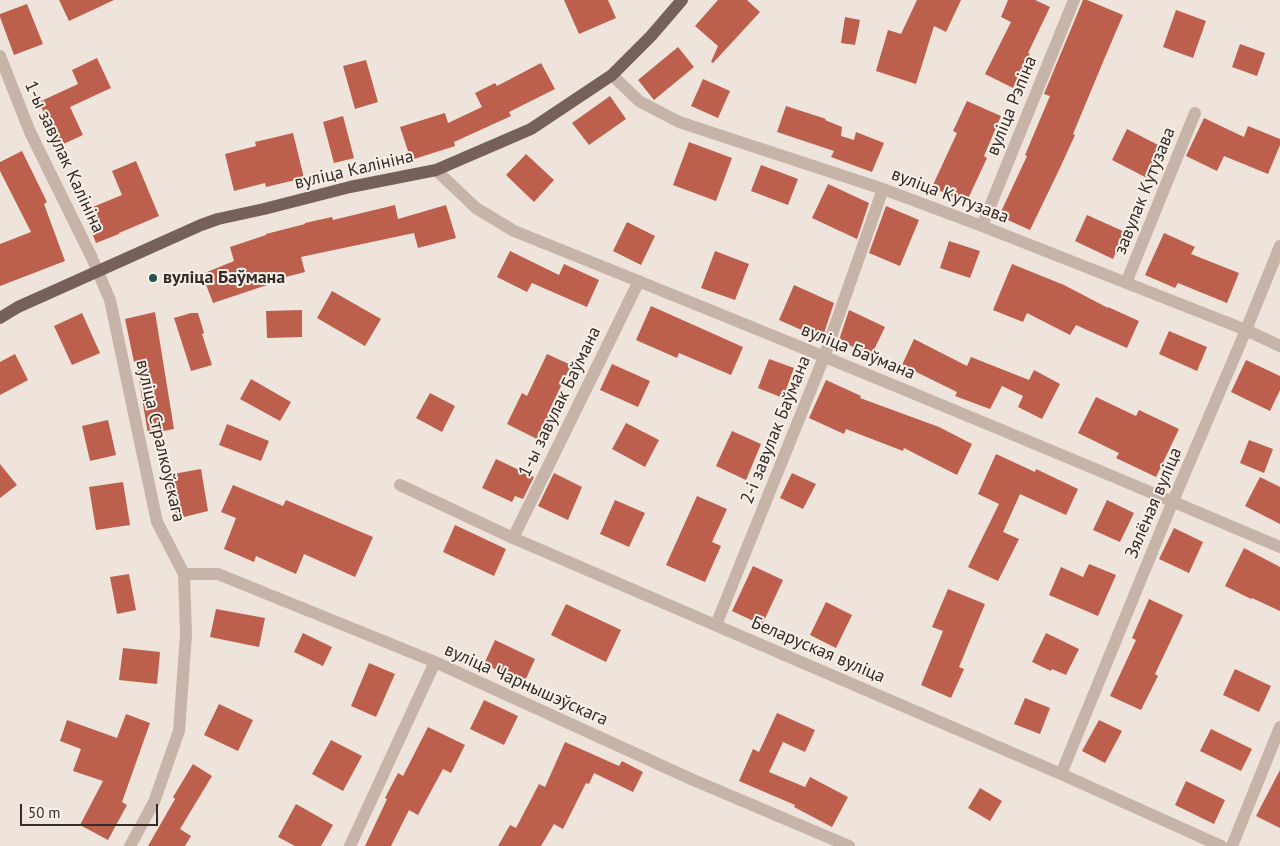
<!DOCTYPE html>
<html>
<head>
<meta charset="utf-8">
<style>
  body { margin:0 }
  #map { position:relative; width:1280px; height:846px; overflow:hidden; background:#efe4db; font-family:"PT Sans",sans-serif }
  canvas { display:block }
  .scale { position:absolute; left:20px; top:804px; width:138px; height:22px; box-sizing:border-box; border:2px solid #342b28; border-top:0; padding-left:6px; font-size:15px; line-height:18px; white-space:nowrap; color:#342b28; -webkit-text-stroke:4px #f8efe7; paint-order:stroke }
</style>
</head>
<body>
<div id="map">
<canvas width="1280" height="846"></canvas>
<div class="scale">50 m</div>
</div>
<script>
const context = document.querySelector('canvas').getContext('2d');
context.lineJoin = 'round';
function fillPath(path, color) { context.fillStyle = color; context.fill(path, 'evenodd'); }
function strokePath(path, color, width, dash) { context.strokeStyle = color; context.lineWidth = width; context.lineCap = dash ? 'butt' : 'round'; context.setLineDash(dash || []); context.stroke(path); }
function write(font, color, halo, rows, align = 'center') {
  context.font = font + ' "PT Sans",sans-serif'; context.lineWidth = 4; context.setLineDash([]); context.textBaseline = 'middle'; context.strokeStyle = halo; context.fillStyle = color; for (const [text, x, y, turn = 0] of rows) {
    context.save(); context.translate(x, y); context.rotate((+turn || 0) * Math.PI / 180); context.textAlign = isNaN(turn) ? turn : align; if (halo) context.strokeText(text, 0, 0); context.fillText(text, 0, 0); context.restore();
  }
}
fillPath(new Path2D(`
  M59 0H114L69 21Z
  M564 0H608L616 18 579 34Z
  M718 0H747L760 12 713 63 711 62 718 46 695 26Z
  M917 0H961L946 32 934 26 916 84 876 71 888 30 901 34Z
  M1008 0H1035L1050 7 1028 53 1030 54 1013 88 985 74 1011 22 1001 17Z
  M1083 0H1087L1123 15 1103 62 1073 134 1075 135 1059 170 1030 230 999 216 1027 156 1025 155 1050 96 1044 94Z
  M27 4 43 44 14 55 0 17V14Z
  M1176 10 1206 21 1193 58 1163 47Z
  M845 17 860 20 855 45 841 43Z
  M1240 44 1265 53 1257 76 1232 67Z
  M678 47 694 67 654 100 638 80Z
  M97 58 111 88 70 107 83 135 59 146 39 102 78 84 72 70Z
  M366 60 378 102 355 109 343 66Z
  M541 63 555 89 509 112 511 116 454 142 455 146 411 160 400 127 445 113 448 123 482 107 475 93 495 83 497 86Z
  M703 79 730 91 718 118 691 106Z
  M610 96 626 119 589 145 572 123Z
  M967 101 1001 116 984 156 987 158 966 203 932 187 957 133 953 131Z
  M786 106 826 119 825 120 842 127 841 136 854 140 856 132 884 143 872 172 831 157 834 151 777 132Z
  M343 116 354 158 334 163 323 122Z
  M1204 118 1244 137 1248 126 1280 139V145L1268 174 1224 156 1217 171 1186 156Z
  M1127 129 1164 148 1149 179 1112 160Z
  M293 133 304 178 266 187 265 183 234 191 225 154 256 146 255 142Z
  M689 142 732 158 716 201 673 185Z
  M22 151 47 202 44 204 65 261 0 286V244L31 232 0 171V162Z
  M526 154 554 180 534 202 506 175Z
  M136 161 159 216 119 233V234L96 243 83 211 122 195 112 171Z
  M761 165 798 179 788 205 751 191Z
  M828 184 869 203 857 239 812 218Z
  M395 205 398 219 446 205 456 238 418 248 414 233 301 257 305 272 270 281V284L213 303 202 274 234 261 230 247 266 235V234L305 224V223L332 217 333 220Z
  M886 206 919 220 900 266 869 253Z
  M1087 215 1125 232 1113 259 1075 241Z
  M627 222 655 236 641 265 613 251Z
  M1164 233 1195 247 1191 254 1239 273 1227 303 1178 283 1175 288 1145 275Z
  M949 241 980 251 970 278 940 268Z
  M510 251 559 275 564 264 599 280 587 307 532 283 527 292 497 277Z
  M715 251 749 264 735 300 701 288Z
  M1012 264 1064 285 1108 308V307L1139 321 1127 348 1076 325 1070 335 1027 313 1023 322 993 310Z
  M794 285 834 303 824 333 817 330 815 336 779 320Z
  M332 291 381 319 365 346 317 318Z
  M651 306 743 347 731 375 679 353 677 358 636 340Z
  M302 310V337L267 338 266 311Z
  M849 310 885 327 871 356 839 340Z
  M155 312 174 429 148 434 136 362H134L125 319Z
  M82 313 100 353 72 365 54 326Z
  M191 313H198L204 333 202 334 212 365 191 371 174 318Z
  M1169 331 1207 347 1197 371 1159 354Z
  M914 339 967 366 971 357 1029 380 1034 370 1060 384 1042 419 1018 407 1023 396 1002 386 990 409 955 396 957 392 902 365Z
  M15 354 28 380 0 395V362Z
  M547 354 571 365 551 407 554 409 539 440 507 424 522 393 527 396Z
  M769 359 794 368 783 398 758 388Z
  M1246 360 1280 376V390L1270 411 1231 392Z
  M612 364 650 381 638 407 600 390Z
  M251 379 291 402 280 421 240 399Z
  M826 380 861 396 860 398 939 427 972 444 957 475 904 448 903 451 846 429 844 434 809 418Z
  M430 393 455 406 442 432 416 418Z
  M1096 397 1136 416 1139 410 1179 429 1156 477 1116 458 1119 453 1078 433Z
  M108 420 116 455 90 461 82 426Z
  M626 423 659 440 645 467 612 449Z
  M227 424 269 441 261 461 219 445Z
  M732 431 761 444 746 480 716 466Z
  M1249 440 1273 449 1264 473 1240 463Z
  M996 454 1035 472 1036 469 1078 489 1066 515 1020 494 1003 532 1019 539 998 581 968 567 999 504 978 494Z
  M496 459 534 477 523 499 515 496 512 502 482 488Z
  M0 464 17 485 0 498Z
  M201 469 208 511 176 519 167 475Z
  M554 473 582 487 568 520 538 506Z
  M792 473 816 484 803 509 780 498Z
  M1260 477 1280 487V524L1245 506Z
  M123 482 130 525 96 530 89 487Z
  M233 485 283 506 286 500 373 537 355 577 304 554 296 574 256 556 254 562 224 549 236 518 221 512Z
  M697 496 727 509 712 542 721 546 705 582 666 565Z
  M615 500 645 513 629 547 600 534Z
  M1107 500 1134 513 1120 542 1093 530Z
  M455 525 506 549 494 576 443 552Z
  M1174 528 1203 542 1189 573 1159 559Z
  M1244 548 1280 567V611L1252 598 1251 599 1225 586Z
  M1089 564 1116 575 1098 616 1049 595 1061 567 1083 577Z
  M753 566 783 580 762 625 732 611Z
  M129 574 136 610 117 614 110 577Z
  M948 589 985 604 959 667 964 669 951 698 921 685 943 631 932 627Z
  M1149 599 1183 615 1155 674 1158 676 1141 710 1110 696 1136 640 1132 638Z
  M826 602 852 615 836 648 810 635Z
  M566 604 621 630 606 662 551 635Z
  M216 609 265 618 259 647 210 637Z
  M303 633 332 647 323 666 294 652Z
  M1046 633 1079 649 1066 675 1052 669 1051 671 1032 662Z
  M495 640 535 659 524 683 484 664Z
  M123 648 160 652 157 684 119 680Z
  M369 663 395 674 376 717 351 706Z
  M1235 669 1271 686 1259 712 1223 695Z
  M1025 698 1050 708 1040 734 1014 724Z
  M484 700 518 716 504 745 470 729Z
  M219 704 253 720 238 751 204 735Z
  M777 713 815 730 805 752 783 742 769 772 805 787 810 777 848 797 832 827 794 807 795 805 739 781 753 749 759 752Z
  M126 714 150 723 122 802 127 805 108 840 80 825 103 781 73 771 81 749 60 741 67 720 117 738Z
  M1099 720 1122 731 1105 763 1082 751Z
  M428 727 465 745 451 773 443 769 418 815 409 810 391 846H365L387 799 385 798 398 773 403 776Z
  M1211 729 1252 749 1241 771 1200 751Z
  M331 740 362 756 343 791 312 774Z
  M565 742 619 766 622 761 643 772 633 792 594 773 589 784 586 783 563 829 554 824 541 846H498L510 825 516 828 539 784 545 787Z
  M193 764 212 776 180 829 191 836 185 846H148L175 799 173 797Z
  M1280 770V828L1256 816Z
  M1186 781 1225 800 1214 824 1175 805Z
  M980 788 1002 801 990 821 968 808Z
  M296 804 333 825 321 846H295L278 837Z`), '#bc5f4d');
strokePath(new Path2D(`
  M0 56 30 132 92 258 110 300 157 522 184 574 186 635 179 731 154 802 130 846
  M612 75 639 101 679 122 883 189 982 226 1246 330 1280 346
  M436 170 476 208 514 231C771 334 1026 439 1280 547
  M982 226 1074 0
  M1126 283 1195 113
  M400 485 513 538 1061 774 1221 846
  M513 538 639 281
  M184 574H218L435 662 691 779 849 846
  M716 625 824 357 883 189
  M1061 774 1173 501 1246 330 1280 246
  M350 846 435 662
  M1232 846 1280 727`), '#c7b4a8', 12);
strokePath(new Path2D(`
  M0 318 18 307 201 225 218 219 264 209 350 187 436 170 531 129 612 75 651 36 682 0`), '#75615a', 12);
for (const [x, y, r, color] of [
  [153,278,5,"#215252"]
]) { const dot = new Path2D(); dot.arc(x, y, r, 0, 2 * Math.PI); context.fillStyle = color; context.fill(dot); strokePath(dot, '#f8efe7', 2); }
write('18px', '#342b28', '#f8efe7', [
  ["вуліца Рэпіна",1012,106,-68],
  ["1-ы завулак Калініна",64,157,65],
  ["вуліца Калініна",354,170,-13],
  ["завулак Кутузава",1145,191,-68],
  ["вуліца Кутузава",950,196,21],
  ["вуліца Баўмана",858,352,22],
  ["1-ы завулак Баўмана",560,402,-64],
  ["2-і завулак Баўмана",776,430,-68],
  ["вуліца Стралкоўскага",160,441,77],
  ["Зялёная вуліца",1154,503,-67],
  ["Беларуская вуліца",818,650,23],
  ["вуліца Чарнышэўскага",526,685,24]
]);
write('bold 18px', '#342b28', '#f8efe7', [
  ["вуліца Баўмана",163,278]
], 'left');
</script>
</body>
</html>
